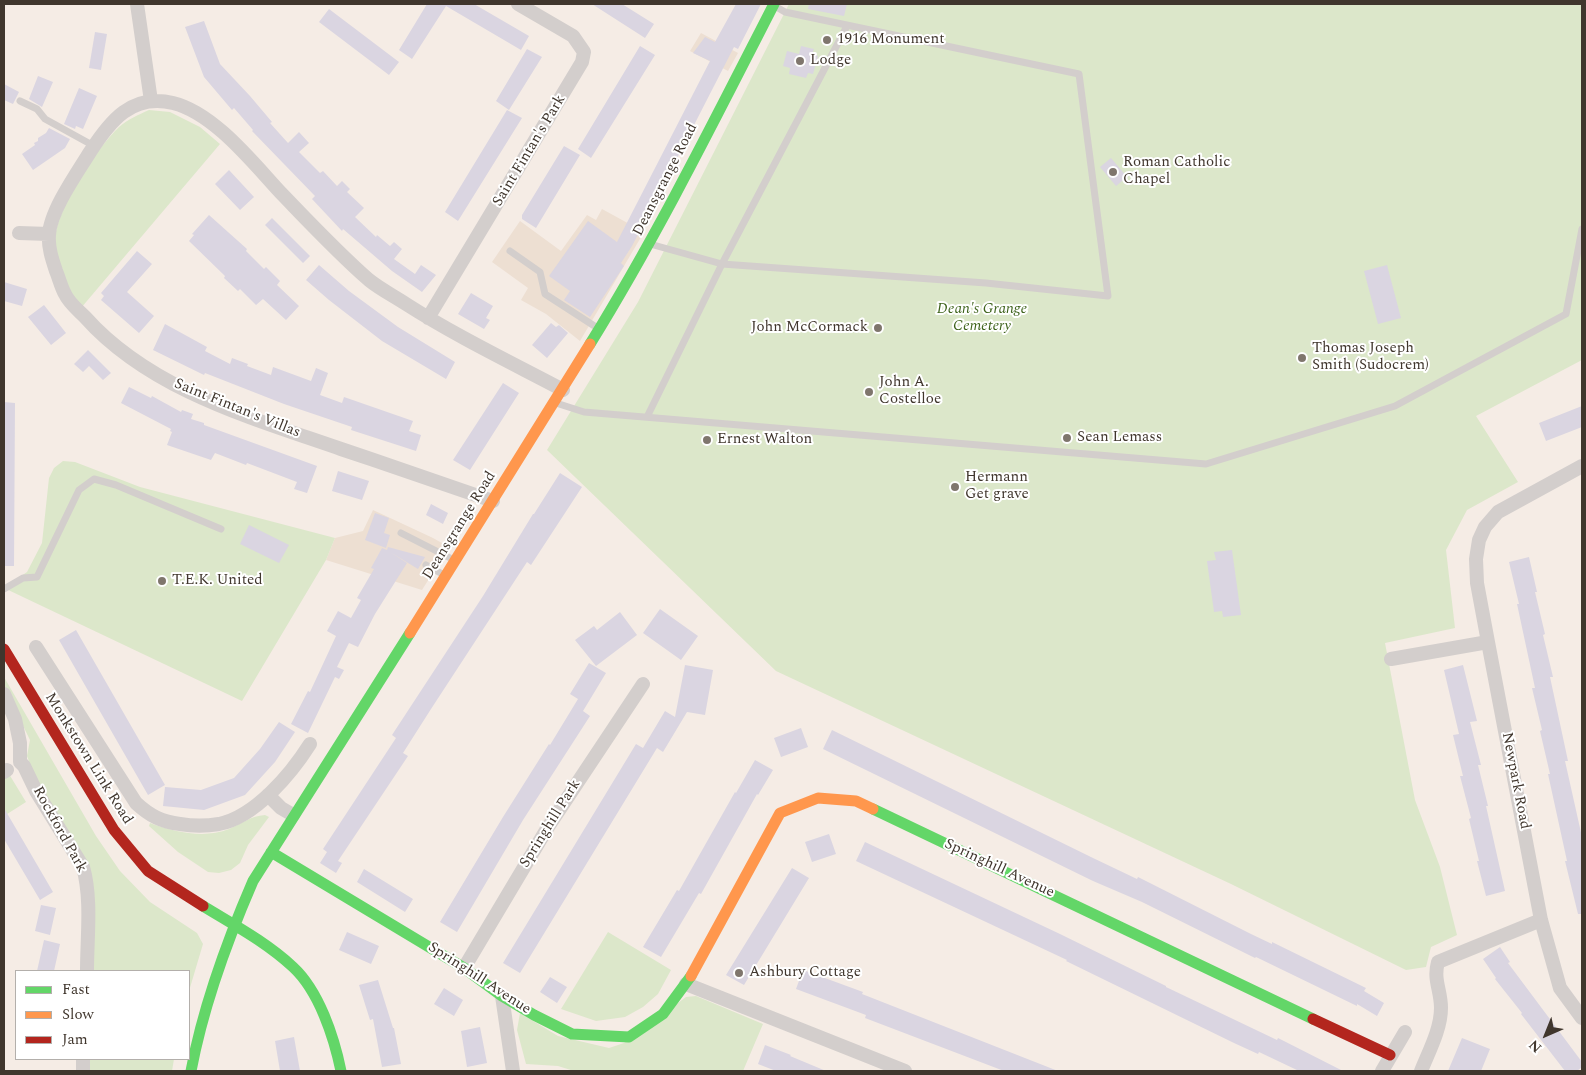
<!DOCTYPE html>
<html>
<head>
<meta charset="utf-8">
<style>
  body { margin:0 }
  #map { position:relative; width:1586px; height:1075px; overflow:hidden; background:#f5ece5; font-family:Spectral,serif }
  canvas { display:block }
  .frame { position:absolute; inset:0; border:5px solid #40362d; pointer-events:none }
  .legend { position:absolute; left:15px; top:970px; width:175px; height:90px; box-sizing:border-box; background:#fff; border:1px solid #b3afab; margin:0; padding:6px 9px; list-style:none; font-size:15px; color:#40362d }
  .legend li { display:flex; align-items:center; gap:10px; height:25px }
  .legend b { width:25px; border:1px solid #b3afab }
  .north { position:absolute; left:1521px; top:1010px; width:50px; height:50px; -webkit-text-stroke:4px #fff; paint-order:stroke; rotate:224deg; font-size:14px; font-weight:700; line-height:20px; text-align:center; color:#40362d }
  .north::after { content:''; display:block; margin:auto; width:18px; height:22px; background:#40362d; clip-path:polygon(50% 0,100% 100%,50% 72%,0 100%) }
</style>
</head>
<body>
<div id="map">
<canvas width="1586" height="1075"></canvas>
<div class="frame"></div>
<ul class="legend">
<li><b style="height:6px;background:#63d668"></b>Fast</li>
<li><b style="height:6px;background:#ff974d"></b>Slow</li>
<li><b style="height:6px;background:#b3261e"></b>Jam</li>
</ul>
<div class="north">N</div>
</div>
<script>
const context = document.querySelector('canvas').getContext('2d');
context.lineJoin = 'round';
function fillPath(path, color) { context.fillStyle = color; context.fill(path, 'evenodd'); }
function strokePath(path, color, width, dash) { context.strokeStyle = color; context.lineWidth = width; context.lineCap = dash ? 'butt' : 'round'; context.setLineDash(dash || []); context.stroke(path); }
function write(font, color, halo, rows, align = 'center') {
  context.font = font + ' Spectral,serif'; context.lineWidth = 4; context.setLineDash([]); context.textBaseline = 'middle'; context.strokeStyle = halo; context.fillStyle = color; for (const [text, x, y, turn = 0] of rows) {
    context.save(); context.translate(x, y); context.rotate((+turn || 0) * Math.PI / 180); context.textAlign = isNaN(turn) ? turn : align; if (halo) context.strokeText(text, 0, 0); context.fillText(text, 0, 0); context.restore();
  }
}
fillPath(new Path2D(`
  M701 33 738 53 728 71 690 51Z
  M602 209 644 232 580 341 546 314 521 300 528 288 492 262 520 221 561 251 587 215 596 220Z
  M373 510 433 538 449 547 422 590 326 560 335 538 363 531Z`), '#eddfd2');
fillPath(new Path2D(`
  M789 4H1582V360L1476 416 1518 482 1467 510 1446 550 1455 628 1385 643 1415 800 1440 867 1457 935 1431 947 1426 967 1406 970 1231 884 776 671 547 450 638 302Z
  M149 110 170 112 200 127 220 144 81 308C67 291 55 264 55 242 55 210 96 149 119 127 128 119 138 115 149 110Z
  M63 461 75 462 140 487 335 538 326 560 242 701 4 588 27 572 42 543 49 478 54 468Z
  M4 677 96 836 120 871 150 902 197 933 203 944 189 991V971H92L93 888 38 785 27 756 30 740 4 687Z
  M9 774 26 802 4 816V777Z
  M265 815 269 817 248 845 240 863 231 870 219 873 208 872 178 852 149 826 150 823C175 832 204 839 229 829 242 823 251 816 265 815Z
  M608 932 671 970 658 994 643 1007 625 1017 596 1021 561 1009Z
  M696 996 763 1024 743 1071H574L558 1066 526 1064 517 1030 520 1013 558 1036 609 1048 624 1043 686 997Z
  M89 1059H174L172 1071H88Z`), '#dce7ca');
fillPath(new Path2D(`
  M427 4H474L529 36 521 50 446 6 412 59 399 50Z
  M592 4H622L654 24 645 38Z
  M736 4H761L738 49 734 47 632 246 621 263 624 266 590 317 564 300 570 291 549 276 588 221 617 242 710 61 693 53 705 37 715 42Z
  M809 4H847L844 16 808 9Z
  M329 9 399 62 389 75 319 22Z
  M204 21 220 64 250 96 272 122 270 123 288 143 299 132 309 143 299 152 320 173 323 171 337 186 342 181 350 189 347 192 364 208 355 217 376 237 377 235 390 246 394 242 402 249 394 259 415 274 421 265 436 275 422 292 392 271 343 229 342 231 312 199 315 196 252 131 253 130 234 108 232 110 204 77 185 27Z
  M95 32 107 34 101 70 89 68Z
  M640 46 655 55 591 158 578 149Z
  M801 46 814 49 812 54 818 56 813 74 808 73 806 78 789 74 790 68 783 66 787 51 799 54Z
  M527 49 542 57 509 110 496 101Z
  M38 76 53 82 42 107 29 99Z
  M4 84 19 92 13 104 4 100Z
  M79 88 97 96 83 129 76 126 75 129 64 124Z
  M507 110 522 118 458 221 445 212Z
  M49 128 70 139 65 148 33 170 22 154 35 145 34 143 38 141V138L46 133Z
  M564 146 580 155 536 228 522 219V215Z
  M1111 158 1127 177 1116 186 1100 167Z
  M229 170 254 197 240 210 215 184Z
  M209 215 247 249 246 251 264 269 266 267 280 281 277 285 299 306 286 320 263 299 256 305 240 289 238 291 224 278 225 276 189 241 194 235 192 234Z
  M272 218 310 256 303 263 265 225Z
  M137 251 152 264 127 292 154 316 139 333 101 300 104 296 101 293Z
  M319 265 349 291 398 327 455 362 446 379 382 341 329 300 306 280Z
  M1387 265 1401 318 1378 324 1364 271Z
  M4 282 27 289 22 306 4 301Z
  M471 293 493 306 486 318 490 320 484 329 458 314Z
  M44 305 66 333 51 345 28 317Z
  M551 323 556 327 559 325 568 333 547 358 532 345Z
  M165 324 207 347 205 351 230 364 232 358 248 364 247 366 271 375 273 367 311 381 316 368 328 373 320 395 342 403 344 397 413 421 409 431 421 435 416 451 351 430 352 427 284 404 205 373 204 375 153 350Z
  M88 350 111 373 103 380 89 366 83 372 74 364Z
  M503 383 519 393 470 470 453 460Z
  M129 387 151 398 152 396 181 412 182 410 193 414 191 419 204 423V425L317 466 307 493 294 489 297 482 247 463 246 465 215 453 211 460 167 445 172 432 170 431 171 429 121 403Z
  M4 402 15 403 14 566H4Z
  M1582 406V427L1546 441 1539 423Z
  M338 471 369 481 362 500 332 491Z
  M560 473 582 487 531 565 527 562 431 709 403 753 408 756 338 861 342 863 336 873 320 863 327 852 323 849 396 738 392 735 483 596 533 514H534Z
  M431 504 448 513 443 524 426 515Z
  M375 513 389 518 384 533 390 535 386 548 365 540Z
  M249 525 289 545 279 563 240 544Z
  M388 547 425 557 418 569 390 552 407 563 375 614 358 647 349 643 337 667 344 670 339 679 335 677 308 733 291 724 308 691 310 692 336 636 327 631 338 611 351 618 361 600 357 598 374 569 371 568 382 548 387 550Z
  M1232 550 1241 615 1223 617 1222 611 1214 612 1207 561 1216 560 1214 552Z
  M1529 557 1537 592H1535L1545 634 1543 635 1553 677H1550L1568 761H1565L1582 837V914H1578L1565 861H1567L1548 774H1550L1540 731 1542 730 1532 688H1535L1517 604H1519L1509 562Z
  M660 609 698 636 681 660 643 633Z
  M620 612 637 635 596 666 575 640 594 626 597 630Z
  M76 630 165 785 148 795 59 640Z
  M589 663 606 673 583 711 590 716 523 820 457 932 440 922 503 817 549 744 550 745 578 699 570 694Z
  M685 665 713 670 705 715 687 712 663 752 657 748 520 973 503 963 636 744 643 748 665 711 675 717Z
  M1463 665 1477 721 1470 722 1481 765H1478L1488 806H1486L1505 891 1486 896 1477 861H1479L1469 819 1471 818 1460 776H1463L1453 735 1459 734 1444 670Z
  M279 722 295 732 275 762 245 795 204 810 163 806 165 787 201 790 234 778 260 749Z
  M801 728 808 747 781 757 774 738Z
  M832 730 1093 858 1137 879 1138 877 1251 934 1272 944V942L1366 988 1364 991 1384 1003 1377 1016 1357 1004V1006L1256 957 1255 958 1142 902 1093 881 823 749Z
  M755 760 773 770 758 795 757 794 701 894 699 893 661 957 643 947 677 890 679 891 735 792 736 793Z
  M4 808 53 892 40 900 4 839Z
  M829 834 836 854 812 862 805 842Z
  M865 842 1060 934 1166 986V987L1277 1040 1278 1038 1343 1071H1299L1259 1052 1258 1054 1234 1043 1066 961 1067 960 856 861Z
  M792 868 809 878 744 985 726 975Z
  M364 869 413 899 405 912 357 882Z
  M41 905 56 908 50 935 35 931Z
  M347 932 379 946 371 964 339 950Z
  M44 940 60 944 54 971H37Z
  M1500 947 1510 962 1508 963 1582 1062V1067L1577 1071H1565L1521 1014 1522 1013 1495 979 1496 978 1483 959Z
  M803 970 863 992 862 994 1058 1071H1004L865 1018 866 1015 796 989Z
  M550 977 567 987 557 1003 540 992Z
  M378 980 393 1028H394L401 1064 382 1067 373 1019 370 1020 359 985Z
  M444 988 463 1000 454 1016 434 1004Z
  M480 1027 487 1063 467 1067 461 1031Z
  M294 1037 300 1071H280L275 1041Z
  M1462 1038 1490 1049 1481 1071H1448Z
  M765 1045 791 1055 790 1056 826 1071H776L758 1064Z`), '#dad5e1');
strokePath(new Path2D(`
  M20 101 37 109 45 119 94 146
  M650 244 722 264 986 283 1108 296 1079 74 785 12 773 5
  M510 251 540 272 545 294 599 329
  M556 403 584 412 1206 464 1395 406 1566 314 1582 229
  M647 417 722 264 847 26
  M401 533 456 561
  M426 565 446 576
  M4 589 23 578 37 577 79 490 94 479 116 485 221 529`), '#d3cecc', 7);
strokePath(new Path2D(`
  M137 4 151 101
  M19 233 49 234
  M428 318 582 62 584 52 573 36 518 4
  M1582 466 1498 512 1485 527 1479 540 1476 559 1477 583 1488 642 1541 920 1560 988 1582 1018
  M493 501C443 484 392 466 341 449 252 418 150 390 85 317 78 310 69 303 65 294 61 287 59 278 56 271 52 259 48 247 49 235 50 211 77 173 90 152 110 121 132 93 173 103 214 113 253 163 281 193 310 223 338 253 369 280 380 289 394 296 406 304 456 336 510 362 563 390
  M36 647 136 803C150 816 162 822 180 824 192 826 207 826 219 824 255 817 291 774 310 744
  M1391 659 1488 642
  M4 694 15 719 20 743V762L24 766 36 791 83 867C92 899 87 937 87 971
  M4 772 7 770
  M268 795 281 808 293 815
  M464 968 548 827 643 684
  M686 984 905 1071
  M502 996 513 1071
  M83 1071V1059
  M1382 1071 1405 1032
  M1421 1071C1429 1051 1441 1029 1441 1008 1441 990 1433 980 1438 962L1541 920`), '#d3cecc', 14);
strokePath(new Path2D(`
  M590 344C658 234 715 119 774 4
  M873 809 1313 1019
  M271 852 464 968 502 996 534 1015 572 1034 629 1037 663 1014 691 976
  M203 906C234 925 266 942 293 967 319 991 334 1037 341 1071
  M191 1071C203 1007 227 941 253 881L410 633`), '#63d668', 11);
strokePath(new Path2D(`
  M410 633 590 344
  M691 976 780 813 818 798 856 801 873 809`), '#ff974d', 11);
strokePath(new Path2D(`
  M4 649 114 830 148 871 203 906
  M1313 1019 1390 1055`), '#b3261e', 11);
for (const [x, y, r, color] of [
  [827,40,5,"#7f766d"],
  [800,61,5,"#7f766d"],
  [1113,172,5,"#7f766d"],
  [878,328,5,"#7f766d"],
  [1302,358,5,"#7f766d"],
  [869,392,5,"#7f766d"],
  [1067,438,5,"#7f766d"],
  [707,440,5,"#7f766d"],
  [955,487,5,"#7f766d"],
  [162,581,5,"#7f766d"],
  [739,973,5,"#7f766d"]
]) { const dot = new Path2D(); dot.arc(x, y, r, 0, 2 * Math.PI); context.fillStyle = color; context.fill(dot); strokePath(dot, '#fff', 2); }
write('15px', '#40362d', '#fff', [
  ["1916 Monument",837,40],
  ["Lodge",810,61],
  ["Roman Catholic",1123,163],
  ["Chapel",1123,180],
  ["John McCormack",868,328,"right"],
  ["Thomas Joseph",1312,349],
  ["Smith (Sudocrem)",1312,366],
  ["John A.",879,383],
  ["Costelloe",879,400],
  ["Sean Lemass",1077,438],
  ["Ernest Walton",717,440],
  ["Hermann",965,478],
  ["Get grave",965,495],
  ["T.E.K. United",172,581],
  ["Ashbury Cottage",749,973]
], 'left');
write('15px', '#40362d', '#fff', [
  ["Saint Fintan's Park",530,151,-59],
  ["Deansgrange Road",666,180,-63],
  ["Saint Fintan's Villas",237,409,22],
  ["Deansgrange Road",460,526,-58],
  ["Monkstown Link Road",88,759,58],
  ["Newpark Road",1515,781,79],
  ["Springhill Park",551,824,-58],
  ["Rockford Park",59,830,61],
  ["Springhill Avenue",999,869,25],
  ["Springhill Avenue",479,979,33]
]);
write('italic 15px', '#3d621a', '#fff', [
  ["Dean's Grange",982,310],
  ["Cemetery",982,327]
]);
</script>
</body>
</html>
